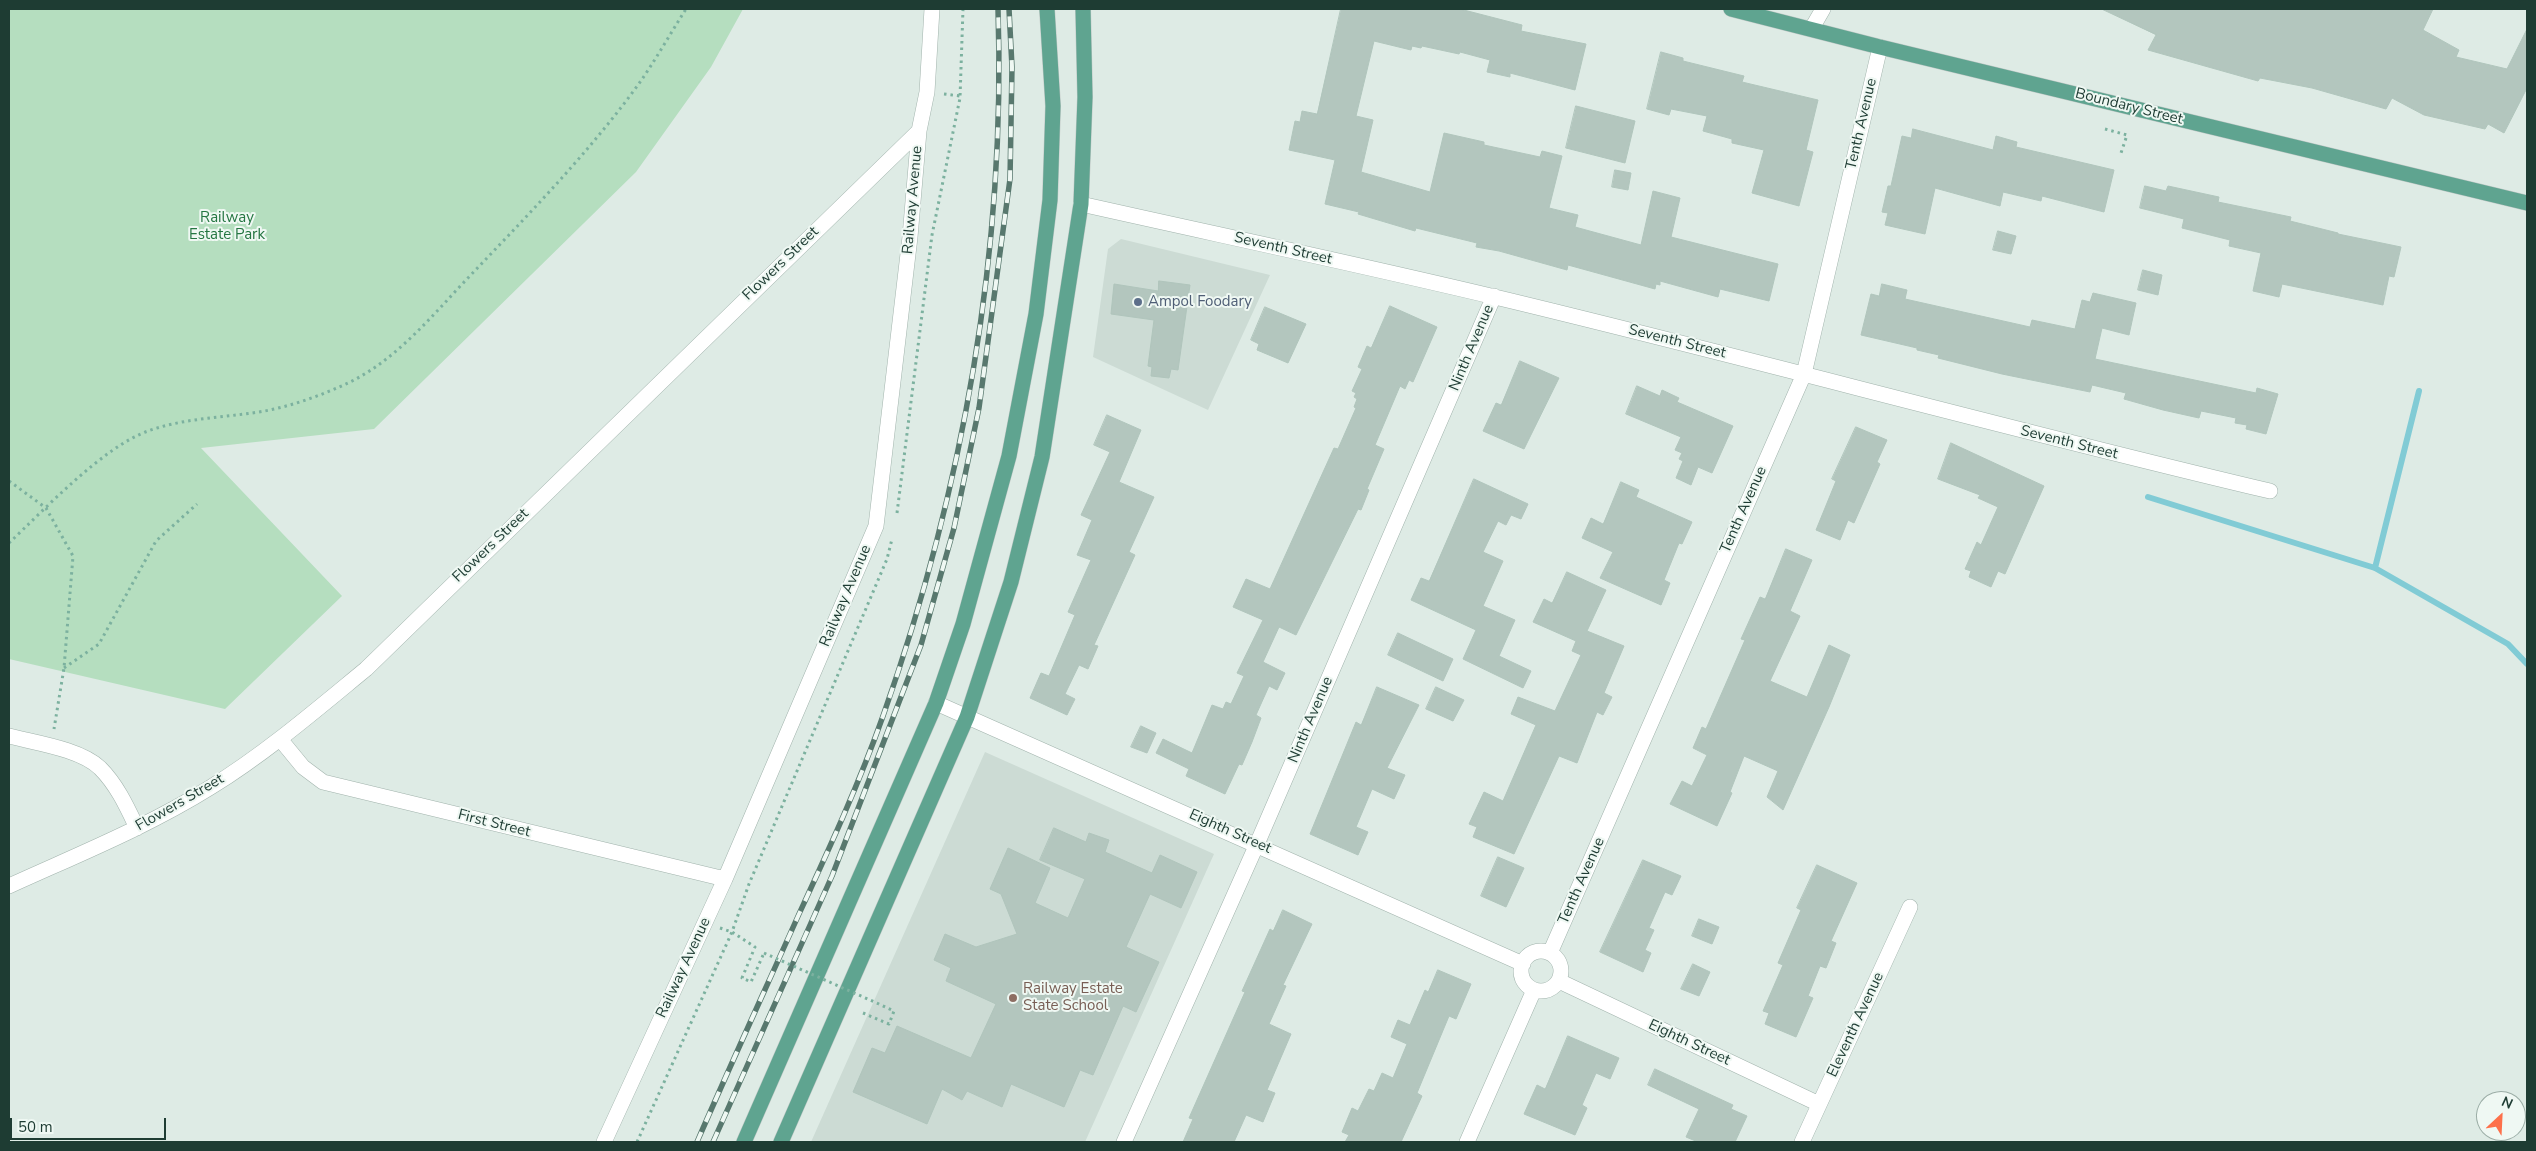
<!DOCTYPE html>
<html>
<head>
<meta charset="utf-8">
<style>
  body { margin:0 }
  #map { position:relative; width:2536px; height:1151px; overflow:hidden; background:#deebe5; font-family:"Nunito Sans",sans-serif }
  canvas { display:block }
  .frame { position:absolute; inset:0; border:10px solid #1e3c33; pointer-events:none }
  .north { position:absolute; left:2476px; top:1091px; width:50px; height:50px; box-sizing:border-box; background:#eff8f3; border:1px solid #9bada6; border-radius:50%; rotate:25deg; font-size:14px; font-weight:700; line-height:20px; text-align:center; color:#1e3c33 }
  .north::after { content:''; display:block; margin:auto; width:18px; height:22px; background:#fd704a; clip-path:polygon(50% 0,100% 100%,50% 72%,0 100%) }
  .scale { position:absolute; left:10px; top:1118px; width:156px; height:22px; box-sizing:border-box; border:2px solid #1e3c33; border-top:0; padding-left:6px; font-size:15px; line-height:18px; white-space:nowrap; color:#1e3c33; -webkit-text-stroke:4px #eff8f3; paint-order:stroke }
</style>
</head>
<body>
<div id="map">
<canvas width="2536" height="1151"></canvas>
<div class="frame"></div>
<div class="north">N</div>
<div class="scale">50 m</div>
</div>
<script>
const context = document.querySelector('canvas').getContext('2d');
context.lineJoin = 'round';
function fillPath(path, color) { context.fillStyle = color; context.fill(path, 'evenodd'); }
function strokePath(path, color, width, dash) { context.strokeStyle = color; context.lineWidth = width; context.lineCap = dash ? 'butt' : 'round'; context.setLineDash(dash || []); context.stroke(path); }
function write(font, color, halo, rows, align = 'center') {
  context.font = font + ' "Nunito Sans",sans-serif'; context.lineWidth = 4; context.setLineDash([]); context.textBaseline = 'middle'; context.strokeStyle = halo; context.fillStyle = color; for (const [text, x, y, turn = 0] of rows) {
    context.save(); context.translate(x, y); context.rotate((+turn || 0) * Math.PI / 180); context.textAlign = isNaN(turn) ? turn : align; if (halo) context.strokeText(text, 0, 0); context.fillText(text, 0, 0); context.restore();
  }
}
fillPath(new Path2D(`
  M1121 239 1270 275 1208 410 1093 357 1108 249Z
  M985 752 1214 854 1085 1142H811Z`), '#ccdbd4');
fillPath(new Path2D(`
  M9 9H743L711 67 636 172 374 429 201 448 342 596 225 709 9 659Z`), '#b5debf');
strokePath(new Path2D(`
  M2148 497 2375 568 2508 644 2527 664
  M2375 568 2419 391`), '#81cbd5', 6);
const building = new Path2D(`
  M1341 9H1460L1522 25 1521 31 1586 44 1575 90 1510 73V77L1487 72 1490 60 1460 52 1459 54 1422 46 1421 48 1412 46 1411 50 1374 41 1356 116 1373 120 1361 172 1430 192 1444 133 1484 142V145L1540 157 1542 151 1562 156 1549 208 1578 215 1575 227 1641 245 1653 191 1680 198 1671 237 1778 264 1769 301 1720 289 1718 297 1660 281V285L1656 284 1655 289 1568 265 1567 270 1499 251 1476 247 1477 243 1416 228 1415 231 1358 214 1359 212 1325 204 1335 160 1289 150 1295 121 1300 122 1302 111 1317 114Z
  M2102 9H2433L2423 30 2459 50 2456 57 2507 69 2527 29V88L2504 133 2488 124 2485 129 2424 115 2392 98 2386 109 2312 88 2260 78 2258 81 2148 50 2156 35Z
  M1661 52 1683 58V61L1744 76 1742 82 1818 100 1806 150 1813 152 1799 206 1752 193 1764 150 1732 143V139L1703 131 1707 116 1671 109 1669 115 1647 109Z
  M1576 106 1635 121 1625 163 1566 148Z
  M1913 129 1993 150 1996 136 2017 142 2016 147 2114 170 2104 212 2042 196 2041 201 2003 192 2000 206 1935 188 1925 234 1885 225 1888 213 1882 212 1888 186H1891L1902 136 1911 138Z
  M1615 170 1631 173 1628 190 1612 187Z
  M2145 186 2166 191 2168 186 2219 197 2218 202 2291 217 2290 221 2338 233V234L2401 247 2394 277 2389 276 2383 305 2282 284 2279 297 2253 291 2261 253 2229 246 2230 240 2182 228 2184 219 2140 208Z
  M1998 231 2016 236 2011 254 1993 250Z
  M2143 270 2162 275 2158 295 2138 290Z
  M1159 281 1190 285 1178 370 1171 369 1169 378 1151 376 1152 367 1148 366 1154 320 1111 314 1114 284 1158 291Z
  M1882 284 1907 290 1905 299 2030 327 2032 320 2075 329 2082 300 2090 302 2093 293 2136 303 2129 335 2102 328 2095 359 2256 393 2257 388 2278 394 2266 434 2246 429 2247 425 2235 423 2236 418 2201 411 2199 418 2163 410 2124 399 2126 393 2092 385 2090 392 2002 374 1938 358 1939 355 1917 350V348L1861 335 1871 294 1879 296Z
  M1390 306 1437 327 1413 382 1409 380 1405 389 1400 386 1375 445 1384 449 1367 489 1369 490 1361 510 1358 509 1296 635 1279 627 1263 662 1285 673 1277 690 1269 686 1256 715 1261 718 1252 742 1242 765 1239 764 1225 794 1186 776 1189 769 1156 753 1163 739 1192 753 1212 705 1223 709 1226 702 1231 704 1244 676 1237 673 1263 620 1233 607 1246 579 1270 589 1334 448 1338 449 1356 408 1354 407 1357 399 1354 397 1356 393 1352 391 1362 369 1358 367 1367 346 1371 348Z
  M1265 307 1306 324 1288 363 1257 350 1259 344 1251 340Z
  M1520 361 1559 378 1524 449 1483 431 1496 403 1501 405Z
  M1637 386 1660 396 1662 390 1679 398 1677 402 1733 426 1712 473 1698 467 1691 485 1676 478 1683 461 1679 459 1682 453 1675 450 1681 437 1626 414Z
  M1107 415 1141 430 1119 482 1154 497 1129 552 1135 555 1094 645 1098 646 1088 669 1079 665 1065 694 1075 699 1067 715 1030 698 1041 673 1049 676 1075 615 1068 612 1091 560 1077 555 1092 520 1081 515 1110 452 1094 445Z
  M1856 427 1887 440 1877 462 1880 464 1854 523 1848 520 1840 540 1816 530 1836 481 1832 479Z
  M1951 443 2044 486 2005 574 1998 571 1991 587 1969 577 1971 571 1965 569 1977 542 1981 545 1998 507 1978 498 1980 495 1938 479Z
  M1474 479 1528 504 1521 519 1511 515 1506 525 1498 521 1483 552 1503 561 1483 606 1515 620 1499 656 1531 671 1523 688 1463 659 1476 630 1411 600 1421 578 1429 581Z
  M1621 482 1639 490 1636 497 1692 522 1682 544 1679 543 1664 580 1670 583 1661 605 1600 578 1613 552 1582 538 1591 518 1603 524Z
  M1786 549 1812 560 1790 611 1800 616 1770 681 1807 697 1829 645 1850 655 1829 707 1783 810 1767 797 1778 771 1744 756 1730 792 1732 793 1717 826 1670 804 1682 781 1692 786 1707 755 1693 748 1702 727 1706 729 1745 640 1741 639 1760 597 1765 599Z
  M1567 572 1606 590 1587 631 1624 646 1604 693 1612 697 1603 715 1597 712 1577 763 1559 756 1514 854 1473 837 1477 827 1469 824 1484 792 1503 801 1536 725 1511 714 1518 697 1555 711 1581 655 1572 651 1576 641 1533 622 1544 599 1552 603Z
  M1398 633 1453 659 1443 681 1388 655Z
  M1377 687 1419 705 1387 768 1405 775 1394 799 1372 789 1356 827 1368 832 1358 855 1310 834 1356 722 1361 725Z
  M1436 687 1464 700 1453 721 1426 709Z
  M1141 726 1156 733 1147 753 1131 747Z
  M1054 828 1086 842 1089 833 1109 840 1105 852 1152 873 1160 855 1197 872 1181 908 1150 894 1126 947 1159 962 1136 1012 1123 1006 1093 1075 1080 1070 1064 1107 1011 1084 1002 1107 967 1091 962 1100 942 1089 927 1124 853 1092 872 1048 885 1053 897 1026 971 1058 996 1004 946 981 951 968 934 960 945 934 976 947 1017 934 1001 894 990 889 1008 848 1050 868 1035 903 1068 918 1085 879 1040 860Z
  M1498 857 1524 868 1506 907 1481 896Z
  M1643 860 1681 876 1672 895 1665 892 1649 928 1654 930 1645 950 1651 953 1643 972 1600 952Z
  M1817 865 1857 883 1831 941 1836 943 1826 968 1820 966 1808 996 1813 998 1796 1037 1765 1024 1769 1013 1763 1011 1783 965 1778 963 1801 910 1797 908Z
  M1283 910 1312 924 1283 985 1286 986 1269 1024 1291 1034 1267 1090 1275 1093 1263 1122 1246 1115 1234 1142H1183L1193 1119 1189 1118 1245 992 1242 991 1270 929 1273 931Z
  M1699 919 1719 927 1712 944 1692 936Z
  M1693 964 1710 972 1699 996 1681 989Z
  M1438 970 1471 984 1456 1019 1449 1016 1417 1093 1422 1096 1401 1142H1345L1349 1135 1342 1132 1352 1108 1358 1111 1369 1089 1374 1091 1382 1073 1393 1078 1407 1044 1391 1037 1398 1020 1410 1025 1425 990 1428 992Z
  M1568 1036 1619 1058 1610 1079 1596 1073 1582 1105 1587 1108 1575 1135 1524 1114 1537 1085 1545 1089Z
  M1655 1069 1733 1105 1731 1109 1747 1116 1735 1142H1698L1686 1137 1699 1109 1648 1085Z`);
fillPath(building, '#b3c6be');
strokePath(building, '#b0c5bc', 1);
const minor = new Path2D(`
  M1812 28 1823 9
  M1081 204C1219 235 1357 264 1495 297 1754 359 2011 430 2270 491
  M936 703 1523 964
  M9 736C36 743 80 749 100 768 117 785 127 807 137 828
  M280 739 303 767 323 782 725 879
  M9 886C77 855 147 827 211 787 266 753 316 710 366 669L919 131
  M1521 971a20 20 0 1 1 40 0a20 20 0 1 1-40 0Z
  M1550 953 1804 374 1880 47
  M1559 981 1819 1104
  M604 1142 725 879 876 526 910 237 919 131 927 92 932 9
  M1124 1142 1257 844 1494 296
  M1467 1142 1534 990
  M1802 1142 1910 907`);
const major = new Path2D(`
  M1731 9 1880 47 2527 203
  M744 1142 936 703 963 624 1009 456 1036 314 1050 200 1053 106 1047 9
  M781 1142 967 717 1011 582 1042 457 1081 204 1085 97 1083 9`);
strokePath(minor, '#a1b3ac', 16);
strokePath(major, '#c0c8c6', 16);
strokePath(new Path2D(`
  M944 94 960 96
  M2105 129 2127 135 2121 153
  M9 481 46 508 73 556 64 668 54 729
  M897 513 932 235 960 98 963 9
  M9 543C45 509 103 447 148 431 184 418 221 418 259 412 289 407 320 396 348 383 396 360 430 318 466 280 525 218 587 155 638 85 655 61 670 34 686 9
  M64 668 99 644 156 541 197 504
  M720 928 732 932 755 947 742 978 751 982 764 953
  M863 1013 889 1024 894 1011 879 1004
  M637 1142 732 932 749 884 887 559 892 539`), '#7cb19f', 3, [2.5, 4]);
strokePath(minor, '#fff', 15);
strokePath(major, '#5fa490', 15);
const rail = new Path2D(`
  M697 1142C730 1066 765 990 799 914 829 849 859 784 883 716 963 490 1006 250 998 9
  M713 1142 832 876 921 645 954 528 979 408 1010 179 1012 67 1009 9`);
strokePath(rail, '#58786e', 5.5);
strokePath(rail, '#eff8f3', 4, [11]);
strokePath(new Path2D(`
  M764 953 879 1004`), '#7cb19f', 3, [2.5, 4]);
for (const [x, y, r, color] of [
  [1138,302,5,"#5c6f8a"],
  [1013,998,5,"#8d6e63"]
]) { const dot = new Path2D(); dot.arc(x, y, r, 0, 2 * Math.PI); context.fillStyle = color; context.fill(dot); strokePath(dot, '#eff8f3', 2); }
write('15px', '#1e3c33', '#eff8f3', [
  ["Boundary Street",2129,107,14],
  ["Tenth Avenue",1862,124,-77],
  ["Railway Avenue",913,200,-85],
  ["Seventh Street",1283,249,13],
  ["Flowers Street",781,264,-44],
  ["Seventh Street",1677,342,14],
  ["Ninth Avenue",1472,348,-67],
  ["Seventh Street",2069,443,14],
  ["Tenth Avenue",1744,510,-66],
  ["Flowers Street",491,546,-44],
  ["Railway Avenue",846,596,-67],
  ["Ninth Avenue",1311,720,-67],
  ["Flowers Street",180,803,-30],
  ["First Street",494,824,14],
  ["Eighth Street",1230,832,24],
  ["Tenth Avenue",1582,881,-66],
  ["Railway Avenue",684,968,-65],
  ["Eleventh Avenue",1856,1025,-65],
  ["Eighth Street",1689,1043,25]
]);
write('15px', '#257642', '#eff8f3', [
  ["Railway",227,218],
  ["Estate Park",227,235]
]);
write('15px', '#4e5e75', '#eff8f3', [
  ["Ampol Foodary",1148,302]
], 'left');
write('15px', '#785e54', '#eff8f3', [
  ["Railway Estate",1023,989],
  ["State School",1023,1006]
], 'left');
</script>
</body>
</html>
